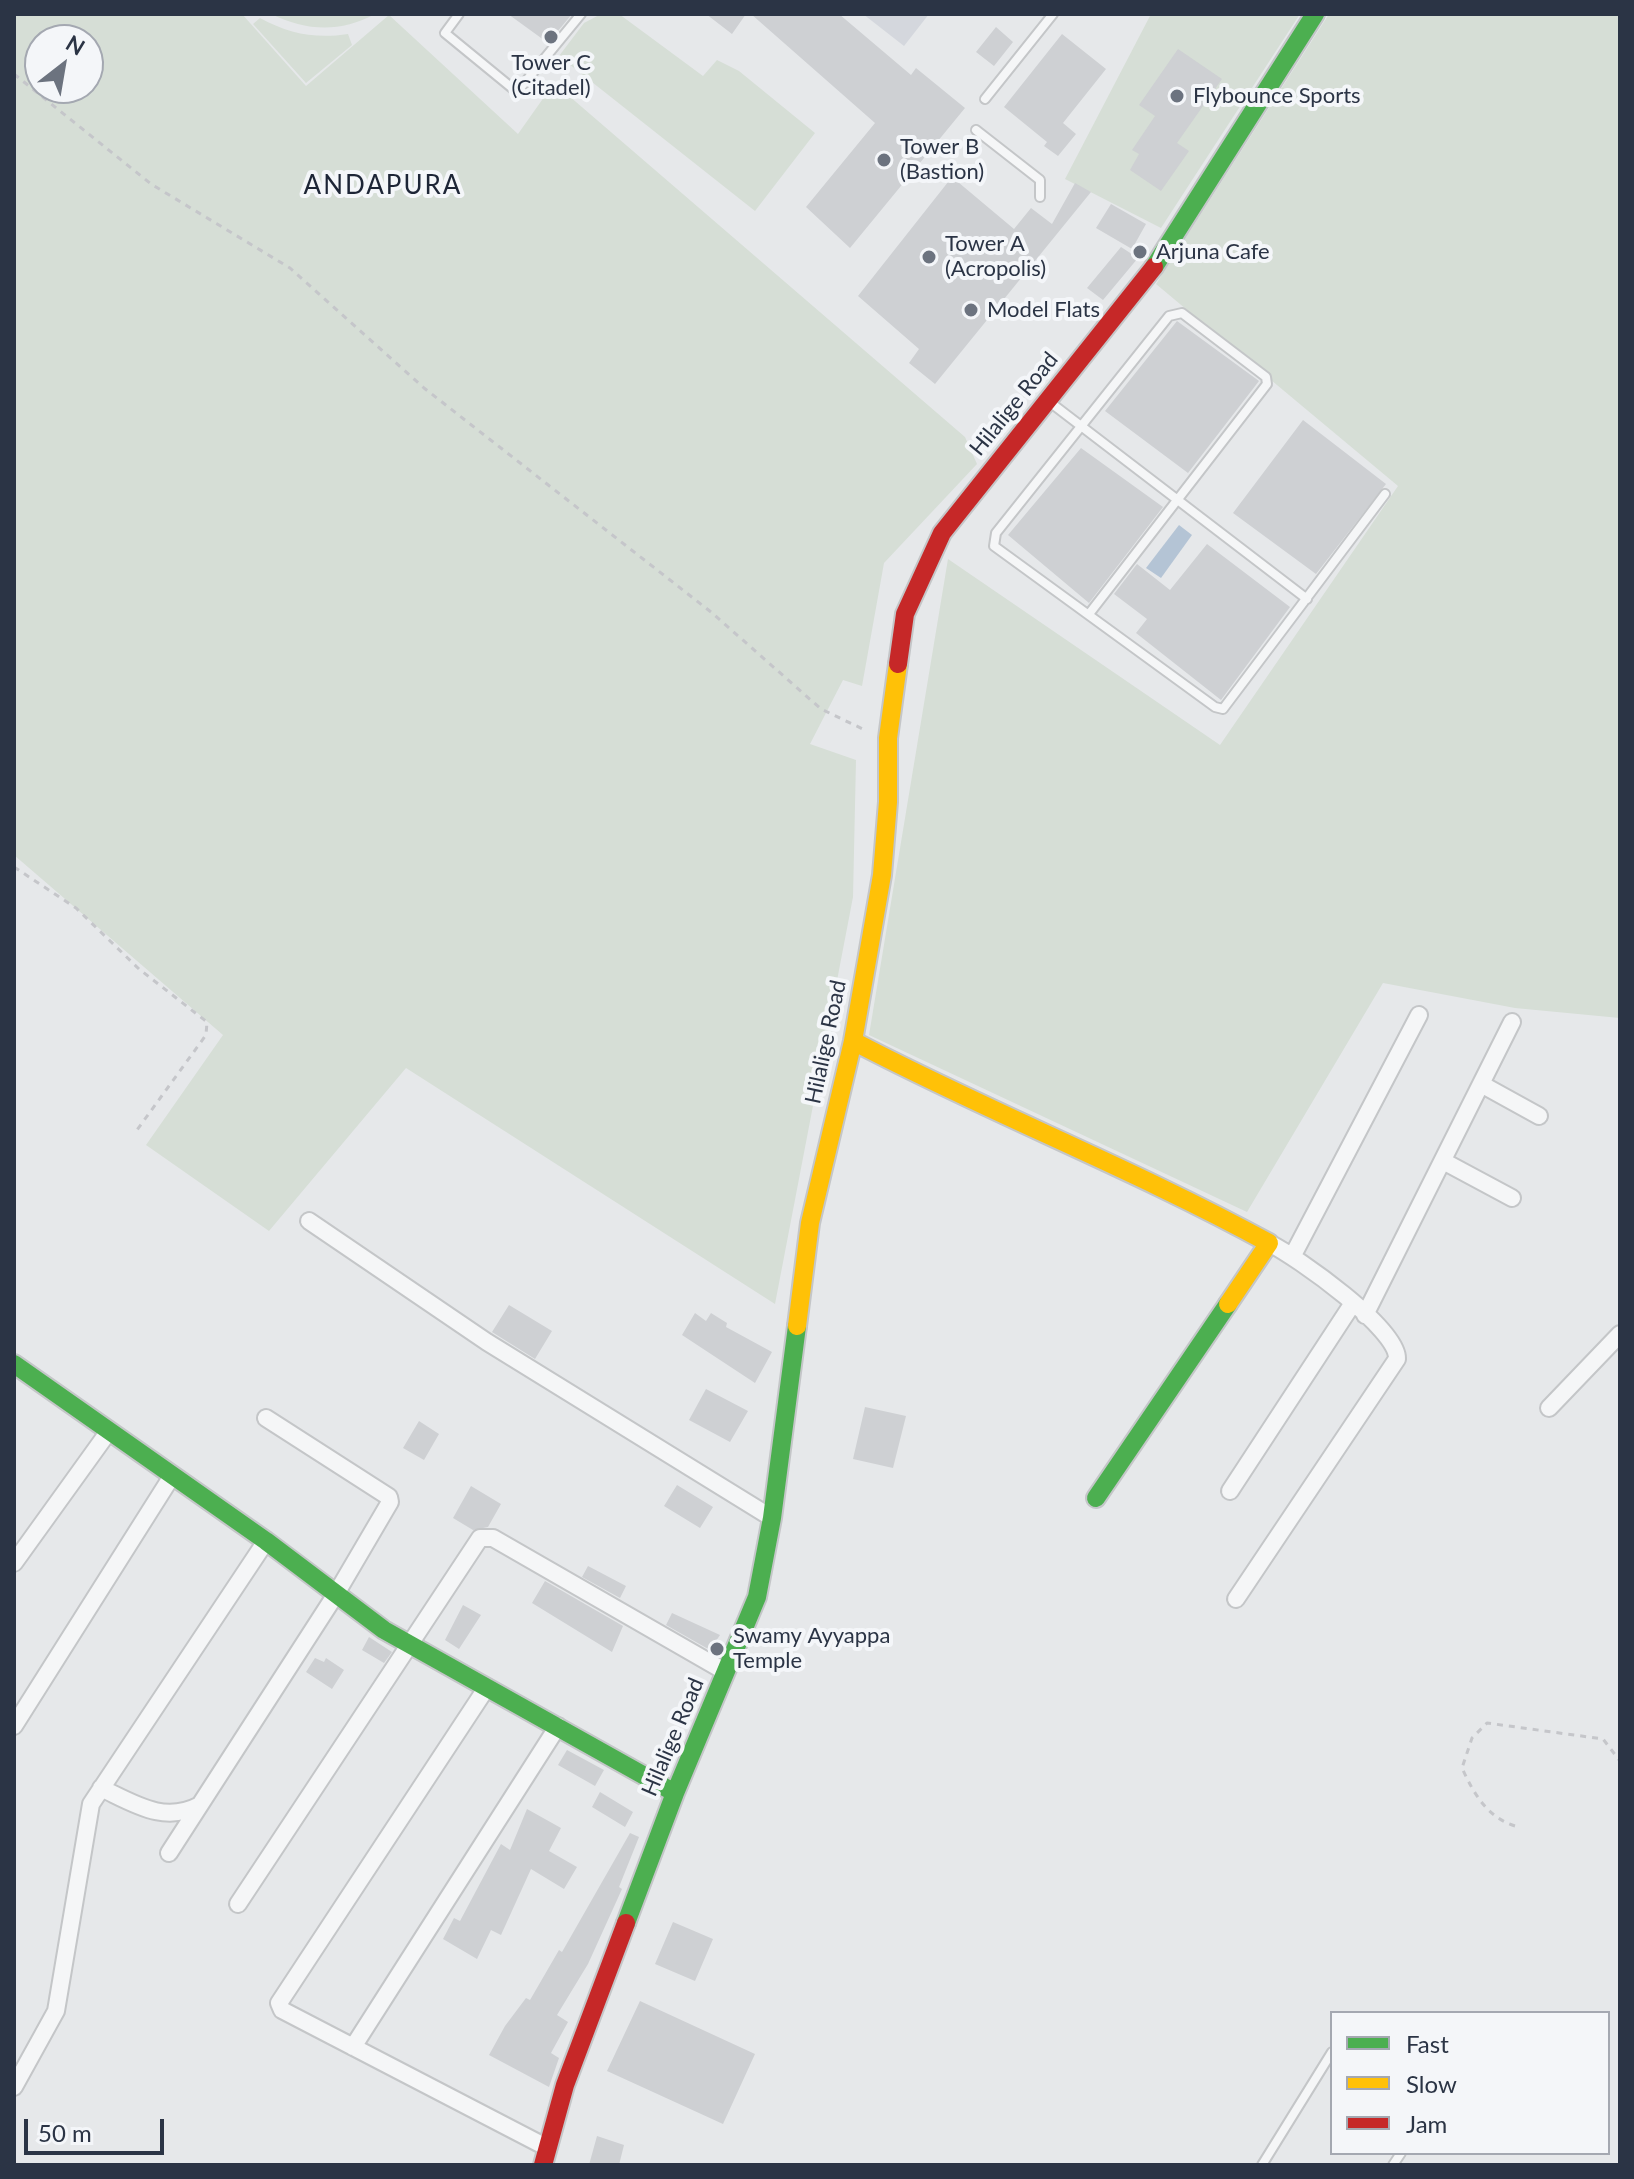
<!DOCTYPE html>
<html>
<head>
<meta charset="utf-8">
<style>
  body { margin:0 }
  #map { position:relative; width:1634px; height:2179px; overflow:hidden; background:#e6e8ea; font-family:Lato,sans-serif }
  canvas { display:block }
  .frame { position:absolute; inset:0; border:16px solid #2b3445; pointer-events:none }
  .legend { position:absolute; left:1330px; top:2011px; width:280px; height:144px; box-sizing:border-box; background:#f4f6f9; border:2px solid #a4a8b1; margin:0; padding:10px 14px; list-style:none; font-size:24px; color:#2b3445 }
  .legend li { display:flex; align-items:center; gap:16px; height:40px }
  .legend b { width:40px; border:2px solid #a4a8b1 }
  .north { position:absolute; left:24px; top:24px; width:80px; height:80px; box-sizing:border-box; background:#f4f6f9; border:2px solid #a4a8b1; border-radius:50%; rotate:31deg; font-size:22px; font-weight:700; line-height:32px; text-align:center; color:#2b3445 }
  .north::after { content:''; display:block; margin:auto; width:28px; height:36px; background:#6c737f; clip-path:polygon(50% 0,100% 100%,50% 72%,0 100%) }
  .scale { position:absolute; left:24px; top:2119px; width:140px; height:36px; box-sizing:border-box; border:4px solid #2b3445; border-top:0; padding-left:10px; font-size:24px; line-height:28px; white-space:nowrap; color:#2b3445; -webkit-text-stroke:6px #f4f6f9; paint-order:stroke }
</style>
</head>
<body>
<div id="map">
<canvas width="1634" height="2179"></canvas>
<div class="frame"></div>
<ul class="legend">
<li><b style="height:10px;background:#4caf50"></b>Fast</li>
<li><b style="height:10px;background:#ffc107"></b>Slow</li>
<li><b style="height:10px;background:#c62828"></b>Jam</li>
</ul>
<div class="north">N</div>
<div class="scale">50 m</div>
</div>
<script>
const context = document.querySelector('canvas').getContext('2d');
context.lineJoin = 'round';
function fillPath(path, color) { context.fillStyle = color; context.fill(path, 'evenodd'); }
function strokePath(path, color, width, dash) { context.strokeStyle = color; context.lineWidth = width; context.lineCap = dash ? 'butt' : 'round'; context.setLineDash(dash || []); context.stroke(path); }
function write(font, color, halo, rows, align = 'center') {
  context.font = font + ' Lato,sans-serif'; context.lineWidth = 8; context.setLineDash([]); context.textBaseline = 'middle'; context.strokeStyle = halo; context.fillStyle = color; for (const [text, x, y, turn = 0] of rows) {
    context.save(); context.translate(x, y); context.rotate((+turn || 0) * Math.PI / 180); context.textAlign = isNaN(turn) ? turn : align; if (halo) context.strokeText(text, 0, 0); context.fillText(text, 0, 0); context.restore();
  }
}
fillPath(new Path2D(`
  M863 14H929L904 46Z`), '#d4d7dd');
fillPath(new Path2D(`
  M14 14H242L306 86 389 15 518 134 554 83 965 437 977 464 884 563 862 686 843 680 810 744 856 760 853 897 775 1304 406 1068 269 1231 146 1145 223 1035 14 855ZM88 40V88H40V40Z
  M271 14H375C340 33 306 31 271 14Z
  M601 14H619L703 76 717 60 739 71 815 133 755 211 559 56 584 23Z
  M1151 14H1300L1161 228 1065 179Z
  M1329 14H1620V1018L1515 1008 1383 983 1247 1212 869 1035 948 559 1220 745 1398 486 1156 284Z
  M260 18C289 34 316 39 348 34L352 45 306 83 253 24Z`), '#d6ded6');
fillPath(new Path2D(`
  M1179 525 1192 535 1161 578 1146 568Z`), '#b4c4d5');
fillPath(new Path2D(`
  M508 14H572L548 43Z
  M706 14H746L732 34Z
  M751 14H839L911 75 916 68 965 108 850 248 806 207 875 123Z
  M996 27 1013 42 994 66 976 52Z
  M1062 34 1106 69 1063 123 1076 134 1058 156 1044 146 1047 142 1004 107Z
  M1178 49 1222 79 1177 143 1189 151 1161 191 1130 170 1139 154 1132 150 1155 116 1139 105Z
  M952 177 1014 229 1031 208 1052 224 1075 183 1091 192 935 384 909 363 919 349 858 296Z
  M1111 204 1146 224 1132 249 1096 228Z
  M1121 247 1138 258 1103 300 1087 288Z
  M1177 321 1259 381 1188 473 1105 411Z
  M1303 420 1386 484 1316 574 1233 513Z
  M1081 448 1163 507 1089 603 1008 535Z
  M1207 544 1290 607 1221 700 1136 633 1147 619 1114 594 1137 564 1170 590Z
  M509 1305 552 1331 535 1359 492 1332Z
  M695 1313 706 1321 711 1313 727 1323 726 1327 772 1352 755 1383 682 1335Z
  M706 1389 748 1411 730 1442 689 1420Z
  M865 1407 906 1416 893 1468 853 1459Z
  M419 1421 439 1434 424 1460 403 1448Z
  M677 1485 713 1507 700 1528 664 1506Z
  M471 1486 501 1504 488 1527 473 1530 453 1518Z
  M588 1566 626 1586 620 1598 582 1577Z
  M545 1581 623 1626 612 1652 532 1603Z
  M463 1605 481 1615 459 1649 445 1640Z
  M672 1613 720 1635 710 1650 666 1625Z
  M369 1637 392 1652 384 1663 362 1650Z
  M315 1658 324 1662 326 1658 344 1670 332 1689 306 1672Z
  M567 1750 604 1770 595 1786 558 1765Z
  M600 1792 633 1812 625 1827 592 1807Z
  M527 1809 561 1828 549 1851 577 1867 564 1889 531 1869 501 1935 491 1930 477 1959 443 1939 454 1918 460 1921 501 1844 510 1850Z
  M630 1833 639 1837 619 1887 622 1889 588 1964 557 2015 568 2022 551 2053 559 2058 549 2087 489 2055 505 2026 526 1998 530 2000 559 1950 562 1952Z
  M673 1922 713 1939 695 1981 655 1964Z
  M640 2001 755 2054 723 2124 607 2071Z
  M597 2136 624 2145 619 2165H589Z`), '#ced0d3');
const lane = new Path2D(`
  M459 14 445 33 517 92 581 14
  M985 99 1053 14
  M976 130 1040 180V197
  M1051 403 1307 599
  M1089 614 1267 384 1266 377 1182 313 1169 316 996 533 994 546 1215 707 1223 709 1385 494
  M1262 2165 1332 2052
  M1393 2165 1401 2153`);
const street = new Path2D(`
  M1481 1084 1539 1116
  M1443 1161 1512 1198
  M309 1221 487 1342 772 1518
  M1293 1255 1419 1015
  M1365 1315 1512 1022
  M1549 1408 1620 1334
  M1230 1491 1353 1303
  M14 1563 109 1431
  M1236 1599 1397 1359C1399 1329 1297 1257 1269 1243
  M487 1687 279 2003 282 2010 546 2147
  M14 1726 172 1476
  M101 1788C135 1804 164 1824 200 1805
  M169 1853 336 1594 390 1502 389 1497 266 1418
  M238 1904 480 1538H493L726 1672
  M353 2047 558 1726
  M14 2087 56 2011 91 1804 266 1541`);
const fast = new Path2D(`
  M1154 267 1315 14
  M14 1364 266 1541 384 1630 675 1793
  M1096 1498 1228 1304
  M626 1923 675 1793 757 1597 772 1518 797 1326`);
const slow = new Path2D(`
  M853 1041C990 1113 1134 1169 1269 1243L1228 1304
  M797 1326 810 1223 853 1041 882 875 888 802V738L898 664`);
const jam = new Path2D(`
  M898 664 905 614 942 533 1154 267
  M543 2165 565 2085 626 1923`);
strokePath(lane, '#c4c6c8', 12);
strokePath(street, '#c4c6c8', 20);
strokePath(fast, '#c4c6c8', 22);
strokePath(slow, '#c4c6c8', 22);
strokePath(jam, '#c4c6c8', 22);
strokePath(new Path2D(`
  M14 74 151 184 290 268 424 388 711 612 821 709 867 731
  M14 867 76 908 139 969 207 1022 206 1035 137 1130
  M1515 1826C1487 1817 1474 1794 1462 1768L1472 1738 1487 1723 1603 1739 1620 1761`), '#c5c6ca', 3, [6, 6]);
strokePath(lane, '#f5f6f7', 8);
strokePath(street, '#f5f6f7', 16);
strokePath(fast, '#4caf50', 18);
strokePath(slow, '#ffc107', 18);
strokePath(jam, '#c62828', 18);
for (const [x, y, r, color] of [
  [551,37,8,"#6c737f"],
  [1177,96,8,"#6c737f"],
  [884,160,8,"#6c737f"],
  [1140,252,8,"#6c737f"],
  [929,257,8,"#6c737f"],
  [971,310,8,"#6c737f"],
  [717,1649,8,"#6c737f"]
]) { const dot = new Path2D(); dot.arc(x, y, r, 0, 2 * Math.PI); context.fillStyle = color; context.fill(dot); strokePath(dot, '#f4f6f9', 3); }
write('22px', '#2b3445', '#f4f6f9', [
  ["Tower C",551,63,"center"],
  ["(Citadel)",551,88,"center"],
  ["Flybounce Sports",1193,96],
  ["Tower B",900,147],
  ["(Bastion)",900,172],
  ["Tower A",945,244],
  ["(Acropolis)",945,269],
  ["Arjuna Cafe",1156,252],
  ["Model Flats",987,310],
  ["Swamy Ayyappa",733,1636],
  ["Temple",733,1661]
], 'left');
write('22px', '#2b3445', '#f4f6f9', [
  ["Hilalige Road",1014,404,-51],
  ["Hilalige Road",826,1042,-78],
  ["Hilalige Road",673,1737,-67]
]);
context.letterSpacing = '2px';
write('26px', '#1d2536', '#f4f6f9', [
  ["ANDAPURA",383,186]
]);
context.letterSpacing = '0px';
</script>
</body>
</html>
